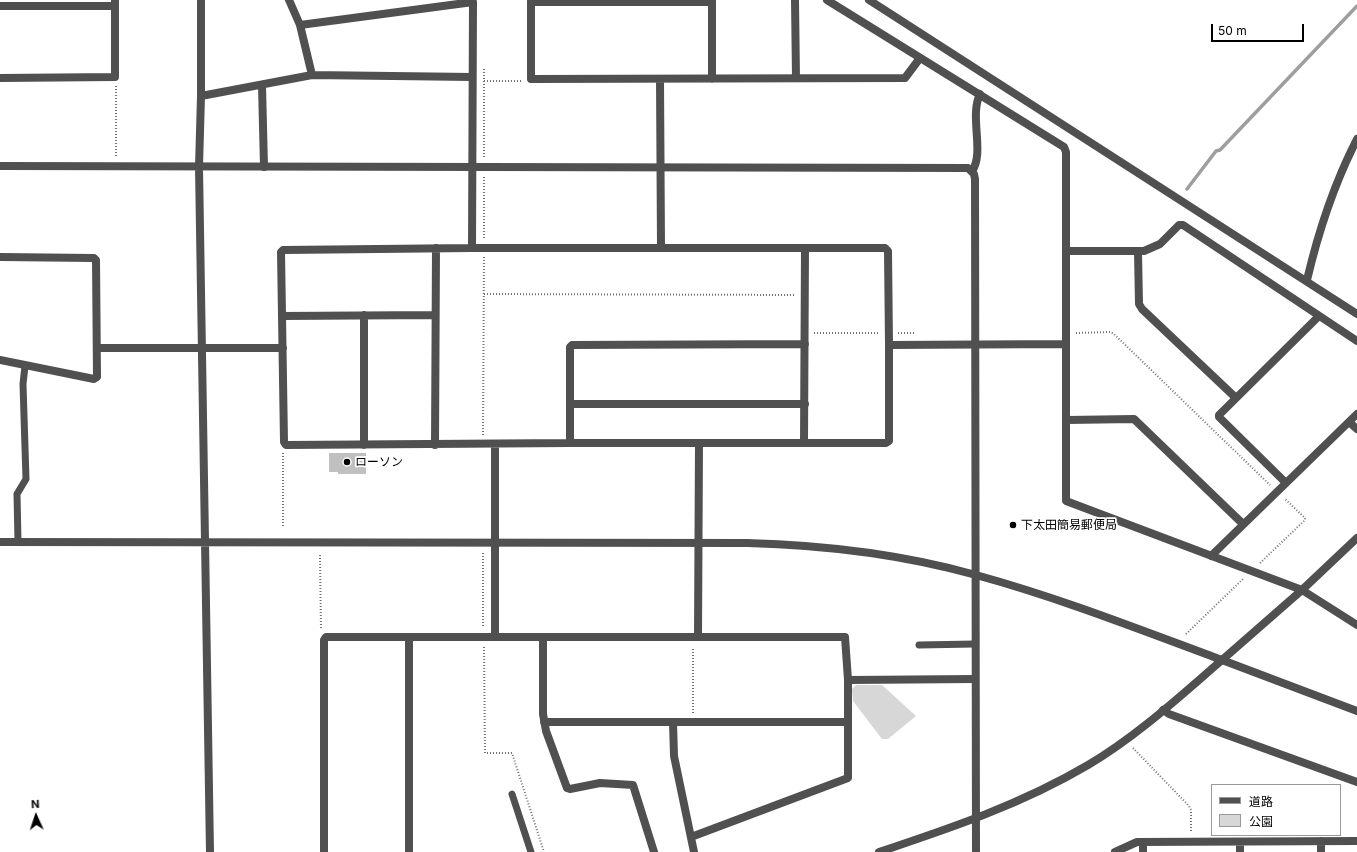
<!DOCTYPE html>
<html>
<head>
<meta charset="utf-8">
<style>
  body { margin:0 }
  #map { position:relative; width:1357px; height:852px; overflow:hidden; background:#fff; font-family:Inter,"Noto Sans JP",sans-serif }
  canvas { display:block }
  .legend { position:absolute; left:1211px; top:784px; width:130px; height:52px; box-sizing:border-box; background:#fff; border:1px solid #999; margin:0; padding:5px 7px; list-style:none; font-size:12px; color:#000 }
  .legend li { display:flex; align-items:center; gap:8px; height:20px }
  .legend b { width:20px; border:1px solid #999 }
  .north { position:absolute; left:16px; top:796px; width:40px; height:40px; -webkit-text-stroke:3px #fff; paint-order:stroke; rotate:357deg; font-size:11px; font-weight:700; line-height:16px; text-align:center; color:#000 }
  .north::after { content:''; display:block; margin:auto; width:14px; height:18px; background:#000; clip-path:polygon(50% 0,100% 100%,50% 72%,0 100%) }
  .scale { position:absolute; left:1211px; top:24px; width:93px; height:18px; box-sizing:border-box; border:2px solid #000; border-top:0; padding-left:5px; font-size:12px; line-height:14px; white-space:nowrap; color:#000; -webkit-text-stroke:3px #fff; paint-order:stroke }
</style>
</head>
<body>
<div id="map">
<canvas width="1357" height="852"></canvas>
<ul class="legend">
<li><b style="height:5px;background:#505050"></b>道路</li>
<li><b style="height:11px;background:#d7d7d7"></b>公園</li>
</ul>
<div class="north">N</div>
<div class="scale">50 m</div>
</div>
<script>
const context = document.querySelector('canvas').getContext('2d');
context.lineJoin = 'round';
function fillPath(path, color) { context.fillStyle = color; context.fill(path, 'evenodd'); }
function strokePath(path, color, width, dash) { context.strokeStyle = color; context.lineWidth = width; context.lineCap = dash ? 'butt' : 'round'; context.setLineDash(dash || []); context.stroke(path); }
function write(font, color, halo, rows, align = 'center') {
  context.font = font + ' Inter,"Noto Sans JP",sans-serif'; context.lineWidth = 3.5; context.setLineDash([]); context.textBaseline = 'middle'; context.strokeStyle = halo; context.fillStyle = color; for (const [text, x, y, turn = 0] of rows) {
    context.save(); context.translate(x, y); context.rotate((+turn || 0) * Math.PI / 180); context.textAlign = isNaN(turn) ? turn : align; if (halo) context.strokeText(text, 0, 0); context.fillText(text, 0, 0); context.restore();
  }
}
fillPath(new Path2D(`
  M856 685H882L916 716 888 739H882L853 701 852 689Z`), '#d7d7d7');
strokePath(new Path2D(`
  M1187 189 1216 151 1220 150 1357 6`), '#9e9e9e', 3.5);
fillPath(new Path2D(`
  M329 453H366V474H338V472H329Z`), '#c0c0c0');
strokePath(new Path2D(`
  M484 69V157
  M484 81H522
  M116 86V156
  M484 177V239
  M484 294 795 295
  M814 333H880
  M898 333H914
  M1076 333 1110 332 1114 334 1270 485
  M483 435 484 257
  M283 453V527
  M483 553V627
  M320 555 321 630
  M1260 563 1305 520V518L1285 499
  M1186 634 1244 578
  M484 647 485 753H512L544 852
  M693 713V647
  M1133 748 1189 806 1191 810V832`), '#727272', 2, [1, 2]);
strokePath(new Path2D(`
  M18 542 17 494 26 479 23 384 25 366
  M919 645 975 644
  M512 794 531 852`), '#505050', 7);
strokePath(new Path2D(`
  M289 0 300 25 312 75
  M531 0V79L905 78 920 58
  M795 0 796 78
  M827 0 1064 147 1066 152V501L1302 590 1357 625
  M869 0 1357 314
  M531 2H712
  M0 6H115
  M300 25 473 2 472 248 283 250 281 252 284 442 286 445 570 443H886L889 441V345L1066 344
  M0 78 115 77V0
  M660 79 661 247
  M712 79V0
  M262 85 264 167
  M201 96 312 75 472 77
  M199 167 201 96V0
  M972 171C985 153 969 116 980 94
  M472 248H885L888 251 889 345
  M1067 251H1144L1160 244 1179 225H1183L1357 341
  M1138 252 1139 304 1142 309 1236 398
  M0 257 94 258 96 260 97 377 94 379 0 360
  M1307 280C1318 233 1335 182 1357 139
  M364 315V445
  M282 316 435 315
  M97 348H283
  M570 404H805
  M1067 420 1134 419 1243 524
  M1349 422 1357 429
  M570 443V347L572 345 805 344
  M804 443 805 248
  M435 445 436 248
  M1285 482 1219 417V415L1319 316
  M1211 556 1357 414
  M698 636 699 443
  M409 637V852
  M495 637V444
  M543 637V714L546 731 567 788 570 789 600 783 633 785 654 852
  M1222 660 1302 590 1357 538
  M848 680 975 679
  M1163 710 1169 714 1357 782
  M544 722H847
  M673 722 674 756 694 852
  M324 852V640L326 637H845L848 680V778L691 837
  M1115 852 1137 842 1357 841
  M1143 852V842
  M1240 852V842
  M1321 852V841`), '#505050', 8);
strokePath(new Path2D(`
  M0 166 968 168 974 174 975 179 976 852
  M199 167 210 852
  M0 542 747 543C824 545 901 554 976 575 1060 598 1141 630 1222 660
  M879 852C951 828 1022 804 1088 765 1137 736 1179 697 1222 660L1357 711`), '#505050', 8);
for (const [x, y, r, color] of [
  [347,462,4,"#000"],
  [1013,525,4,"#000"]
]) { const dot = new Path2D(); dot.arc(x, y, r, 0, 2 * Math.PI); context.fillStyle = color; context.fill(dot); strokePath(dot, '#fff', 1.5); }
write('12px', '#000', '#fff', [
  ["ローソン",355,462],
  ["下太田簡易郵便局",1021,525]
], 'left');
</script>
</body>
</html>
